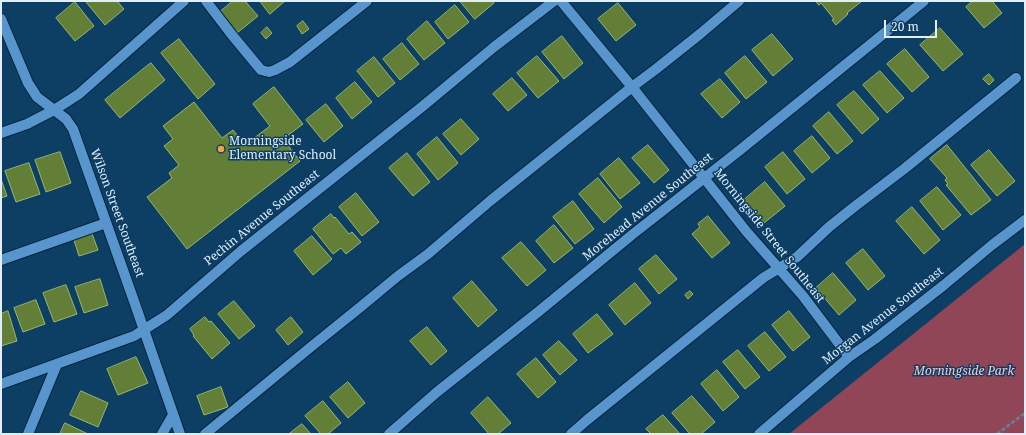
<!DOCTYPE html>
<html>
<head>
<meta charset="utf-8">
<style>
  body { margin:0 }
  #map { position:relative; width:1026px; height:435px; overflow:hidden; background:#0d3f65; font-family:"Noto Serif",serif }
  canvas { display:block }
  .frame { position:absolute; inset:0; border:2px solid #e2effb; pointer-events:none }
  .scale { position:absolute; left:884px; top:20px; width:53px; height:18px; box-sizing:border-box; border:2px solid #e2effb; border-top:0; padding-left:5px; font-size:12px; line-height:14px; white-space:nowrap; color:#e2effb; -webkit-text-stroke:3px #0d3f65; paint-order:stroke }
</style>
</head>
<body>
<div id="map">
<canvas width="1026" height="435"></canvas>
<div class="frame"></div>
<div class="scale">20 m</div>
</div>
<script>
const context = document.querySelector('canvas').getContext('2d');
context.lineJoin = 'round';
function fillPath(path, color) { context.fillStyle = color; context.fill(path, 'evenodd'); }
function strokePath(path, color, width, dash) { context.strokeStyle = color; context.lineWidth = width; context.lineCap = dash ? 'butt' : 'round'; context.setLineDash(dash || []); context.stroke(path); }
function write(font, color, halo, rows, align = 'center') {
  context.font = font + ' "Noto Serif",serif'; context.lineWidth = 3; context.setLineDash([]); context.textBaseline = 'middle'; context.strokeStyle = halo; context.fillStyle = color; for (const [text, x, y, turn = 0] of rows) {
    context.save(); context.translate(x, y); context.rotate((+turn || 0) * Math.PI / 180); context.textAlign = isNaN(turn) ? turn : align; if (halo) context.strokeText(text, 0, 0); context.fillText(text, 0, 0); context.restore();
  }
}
fillPath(new Path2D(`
  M1025 244V434H789Z`), '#914657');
const building = new Path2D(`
  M87 1H117L124 9 105 25 86 2Z
  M233 1H245L258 16 237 33 220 12Z
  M260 1H285L270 14Z
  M460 1H493L494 3 475 19Z
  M816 1H862L847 13 848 14 836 25 832 20 834 19 821 3 819 5Z
  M973 1H992L1002 13 984 28 966 7Z
  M75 2 94 26 75 41 56 18Z
  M618 3 636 25 616 41 598 19Z
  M455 5 469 22 448 39 435 22Z
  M303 21 309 29 302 34 297 26Z
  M427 21 445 43 424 60 407 39Z
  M267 27 272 33 266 39 261 33Z
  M940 28 963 54 943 71 920 45Z
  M772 34 793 59 773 76 752 50Z
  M562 36 583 63 564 79 542 52Z
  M179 39 215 84 198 99 161 53Z
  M402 43 419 64 400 80 383 59Z
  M905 49 929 77 912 92 887 64Z
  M537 56 559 81 538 98 517 73Z
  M745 56 767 82 746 99 725 73Z
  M374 57 395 83 378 97 357 71Z
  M151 63 165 80 120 118 105 100Z
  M880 71 904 98 887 113 863 85Z
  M989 74 994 80 989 85 983 79Z
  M512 78 527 95 508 111 493 94Z
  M720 79 740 102 722 118 701 94Z
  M355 82 372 102 352 119 336 98Z
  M274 87 303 124 283 139 300 161 187 249 147 197 172 178 169 173 179 165 164 146 173 139 163 126 194 102 222 138 233 130 245 145 270 126 253 104Z
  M854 91 879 119 862 134 837 105Z
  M326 104 343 126 324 142 306 120Z
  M829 112 853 141 837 154 813 126Z
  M461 119 479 139 461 155 443 134Z
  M812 136 830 158 812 173 794 151Z
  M437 137 458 163 438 180 417 154Z
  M648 145 669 170 654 183 632 158Z
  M947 145 991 200 971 215 946 185 948 184 945 180 947 178 930 159Z
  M989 150 1015 181 997 196 971 165Z
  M60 152 71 183 46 192 35 160Z
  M783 152 805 179 787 194 765 167Z
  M407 153 430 182 413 196 389 168Z
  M619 158 640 183 620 199 600 174Z
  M29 163 40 194 16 202 5 171Z
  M598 178 622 207 604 223 579 194Z
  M1 179 7 196 1 198Z
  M765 182 785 206 764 223 744 200Z
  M937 187 961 215 943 230 920 201Z
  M356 193 379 222 362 236 339 207Z
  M573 201 594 229 575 244 553 217Z
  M912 207 940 240 924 254 896 221Z
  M331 214 334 218 335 217 349 234 352 232 361 242 346 254 341 248 333 254 313 229Z
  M708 216 730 243 712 258 692 234 700 227 698 224Z
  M554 225 573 248 554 263 536 241Z
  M91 231 98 250 79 256 73 237Z
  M312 236 332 259 313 275 294 251Z
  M521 242 546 270 527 286 502 258Z
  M863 249 885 276 868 290 846 263Z
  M656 255 677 279 659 294 639 269Z
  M833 273 856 300 839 315 816 288Z
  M100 279 108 305 84 313 75 287Z
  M472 281 497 310 478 327 453 298Z
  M635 283 651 303 625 325 609 305Z
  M66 285 77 314 54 322 43 293Z
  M690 291 693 294 688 299 685 295Z
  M36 300 45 324 23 332 14 308Z
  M234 301 255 326 239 339 218 314Z
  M8 311 17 341 1 346V314Z
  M789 311 810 337 793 351 772 325Z
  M597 314 613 334 588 353 573 334Z
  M205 317 209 322 211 321 230 343 212 359 193 336 194 335 190 329Z
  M291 317 303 332 288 345 276 330Z
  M427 327 447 351 431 365 410 341Z
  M765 332 786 357 769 371 748 346Z
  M559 341 577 360 560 375 543 355Z
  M738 350 760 377 745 389 723 362Z
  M136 357 148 383 118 395 107 369Z
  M536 358 556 382 538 398 517 374Z
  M717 370 739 397 723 411 701 384Z
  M348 382 365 403 348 418 330 397Z
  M221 387 228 407 204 415 197 396Z
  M81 391 108 403 98 427 70 415Z
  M692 396 715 422 701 434H690L672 413Z
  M488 397 511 423 498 434H489L471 413Z
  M323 401 341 423 328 434H321L305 416Z
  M663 415 680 434H651L646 429Z
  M65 423 88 434H60Z
  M302 424 311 434H289Z`);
fillPath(building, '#637e36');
strokePath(building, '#99b76e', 1);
const minor = new Path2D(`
  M206 1 232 35 261 70 269 72 275 70 290 62 367 1
  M561 1 632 87 746 231 803 296 849 357
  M1 19 28 83 37 97 66 119 73 129 135 304 180 434
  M1 133 27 124 54 110 79 94 184 1
  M1 260 106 223
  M1 384 134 336 167 315 241 251 423 106 494 47 554 1
  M28 434 57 364
  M162 434 173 415
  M205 434 312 346 358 309 398 276 428 254 490 201 632 87 656 69 700 34 739 1
  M389 434 437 392 538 312 633 234 740 150 924 1
  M571 434 587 420 763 278 797 257 829 227 854 207 904 169 1016 78
  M759 434 849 357 875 339 944 285 992 245 1025 220`);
strokePath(minor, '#03253f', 12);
strokePath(new Path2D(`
  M997 434 1025 413`), '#6084a0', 2.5, [4, 2]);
strokePath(minor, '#5895cc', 10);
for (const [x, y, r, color] of [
  [221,149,4,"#f4a344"]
]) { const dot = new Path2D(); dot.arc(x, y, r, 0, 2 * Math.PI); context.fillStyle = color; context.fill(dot); strokePath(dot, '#0d3f65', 1.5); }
write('12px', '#e2effb', '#0d3f65', [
  ["Morningside",229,142],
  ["Elementary School",229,156]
], 'left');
write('12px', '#e2effb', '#0d3f65', [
  ["Morehead Avenue Southeast",648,207,-39],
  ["Wilson Street Southeast",117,213,70],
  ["Pechin Avenue Southeast",262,218,-39],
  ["Morningside Street Southeast",769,236,51],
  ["Morgan Avenue Southeast",883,316,-38]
]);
write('italic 12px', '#f9c8d0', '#0d3f65', [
  ["Morningside Park",964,372]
]);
</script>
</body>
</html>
